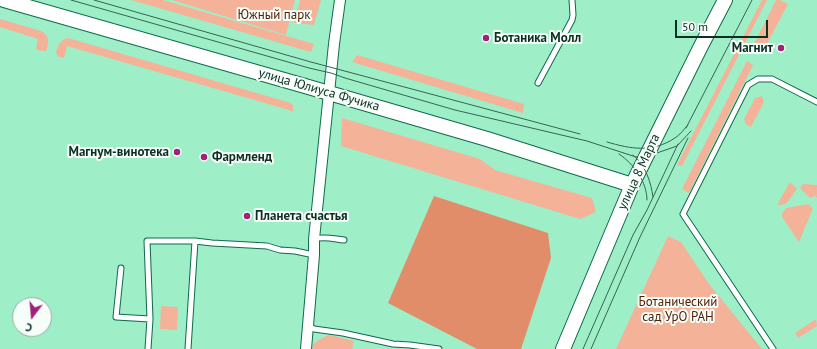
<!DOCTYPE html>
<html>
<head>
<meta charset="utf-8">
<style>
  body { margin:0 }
  #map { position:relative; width:817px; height:349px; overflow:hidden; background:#9eefc8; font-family:"PT Sans",sans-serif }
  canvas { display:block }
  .north { position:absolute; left:12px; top:297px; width:40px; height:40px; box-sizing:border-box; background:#f6fefa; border:1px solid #99aba3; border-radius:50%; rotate:196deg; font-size:11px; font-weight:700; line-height:16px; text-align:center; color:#0d2f21 }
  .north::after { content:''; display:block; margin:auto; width:14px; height:18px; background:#9d2279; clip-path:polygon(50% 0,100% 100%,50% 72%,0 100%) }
  .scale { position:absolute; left:675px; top:20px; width:93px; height:18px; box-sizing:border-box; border:2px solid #0d2f21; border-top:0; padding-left:5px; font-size:12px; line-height:14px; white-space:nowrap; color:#0d2f21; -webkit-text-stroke:3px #f6fefa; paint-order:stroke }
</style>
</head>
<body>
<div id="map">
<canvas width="817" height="349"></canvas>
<div class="north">С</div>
<div class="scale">50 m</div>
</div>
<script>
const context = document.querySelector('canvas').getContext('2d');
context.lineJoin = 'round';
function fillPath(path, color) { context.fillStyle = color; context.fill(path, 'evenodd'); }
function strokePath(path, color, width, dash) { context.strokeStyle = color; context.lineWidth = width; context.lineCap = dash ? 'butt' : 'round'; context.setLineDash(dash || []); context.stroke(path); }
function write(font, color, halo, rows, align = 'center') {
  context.font = font + ' "PT Sans",sans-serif'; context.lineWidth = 4; context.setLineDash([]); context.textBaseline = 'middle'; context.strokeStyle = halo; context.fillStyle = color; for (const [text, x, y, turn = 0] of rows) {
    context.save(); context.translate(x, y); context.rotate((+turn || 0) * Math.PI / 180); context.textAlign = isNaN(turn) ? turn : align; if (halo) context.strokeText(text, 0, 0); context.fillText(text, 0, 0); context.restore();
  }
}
fillPath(new Path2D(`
  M131 0H163L314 44 311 52Z
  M172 0H295L286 35Z
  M300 0H321L314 25 294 23Z
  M762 0H767L682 166 677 165Z
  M776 0H780L788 4 762 53 752 48Z
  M0 19 41 31C50 36 49 42 46 51H42L36 49 38 39 0 27Z
  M68 38 291 103 293 106V112L289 110 67 46 64 58 59 57 56 53C57 47 60 40 68 38Z
  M357 55 524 104 523 113 352 62Z
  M747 61 753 65 689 193 682 189Z
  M762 96 764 102 751 127 746 124 744 119 755 98Z
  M342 118 480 159 495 170 592 198 596 212 580 219 341 146Z
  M790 182 797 189 786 204 778 205 779 201Z
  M803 184 817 185V198L815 196 810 198 800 188Z
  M808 204 810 206 813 208 799 242 782 217V214L786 208Z
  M668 236 681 242 709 284 762 349H616Z
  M161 306 178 307 177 330 160 329Z
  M816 319 817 326 798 338 795 333Z
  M329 335 354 341 352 349H312L313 344 322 338Z`), '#f4b298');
fillPath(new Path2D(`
  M434 196 548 233 551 258 521 349H477L388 303Z`), '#e18d6a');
const lane = new Path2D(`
  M538 83 572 20 573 15 572 0
  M314 239C324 236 334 239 344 240
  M121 268 116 317 150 319
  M308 325 314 329 343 333 393 344 410 345 439 349
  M148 349 150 319 147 241H195L212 243 267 246 280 250 295 251 314 255
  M188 349 195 241
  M773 349 683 214 748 85 758 79H772L817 102`);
const street = new Path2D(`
  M306 349 314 255V239L334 44 340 0`);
const secondary = new Path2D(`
  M4 0 305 86 487 139 632 185
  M563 349 632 185 700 48 725 0`);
strokePath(lane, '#0e6a49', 7);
strokePath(street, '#0e6a49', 12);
strokePath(secondary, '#0e6a49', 16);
strokePath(lane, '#fff', 5);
strokePath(street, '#fff', 10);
strokePath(secondary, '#fff', 14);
strokePath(new Path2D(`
  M71 0 309 68 331 73 345 78 455 110 587 141 636 157 654 154 677 146 691 131
  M94 0 311 62 580 134
  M686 128 752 0
  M607 142C631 149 652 153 675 138 680 135 684 129 688 125
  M619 154C634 164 647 182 647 200
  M633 155C645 164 651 182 653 197
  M583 349 633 235 647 210 678 144
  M591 349 640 237 688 138`), '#35644f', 1);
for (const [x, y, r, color] of [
  [486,38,4,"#9d2279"],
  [781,48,4,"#9d2279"],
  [177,152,4,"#9d2279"],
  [204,157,4,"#9d2279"],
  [247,216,4,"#9d2279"]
]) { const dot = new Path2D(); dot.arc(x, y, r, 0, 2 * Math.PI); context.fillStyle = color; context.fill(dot); strokePath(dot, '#f6fefa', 1.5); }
write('13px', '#511c03', '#f6fefa', [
  ["Южный парк",274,15],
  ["Ботанический",678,302],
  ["сад УрО РАН",678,317]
]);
write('bold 13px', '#0d2f21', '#f6fefa', [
  ["Ботаника Молл",494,38],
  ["Магнит",773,48,"right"],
  ["Магнум-винотека",169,152,"right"],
  ["Фармленд",212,157],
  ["Планета счастья",255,216]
], 'left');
write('13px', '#0d2f21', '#f6fefa', [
  ["улица Юлиуса Фучика",319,90,16],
  ["улица 8 Марта",639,172,-65]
]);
</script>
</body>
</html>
